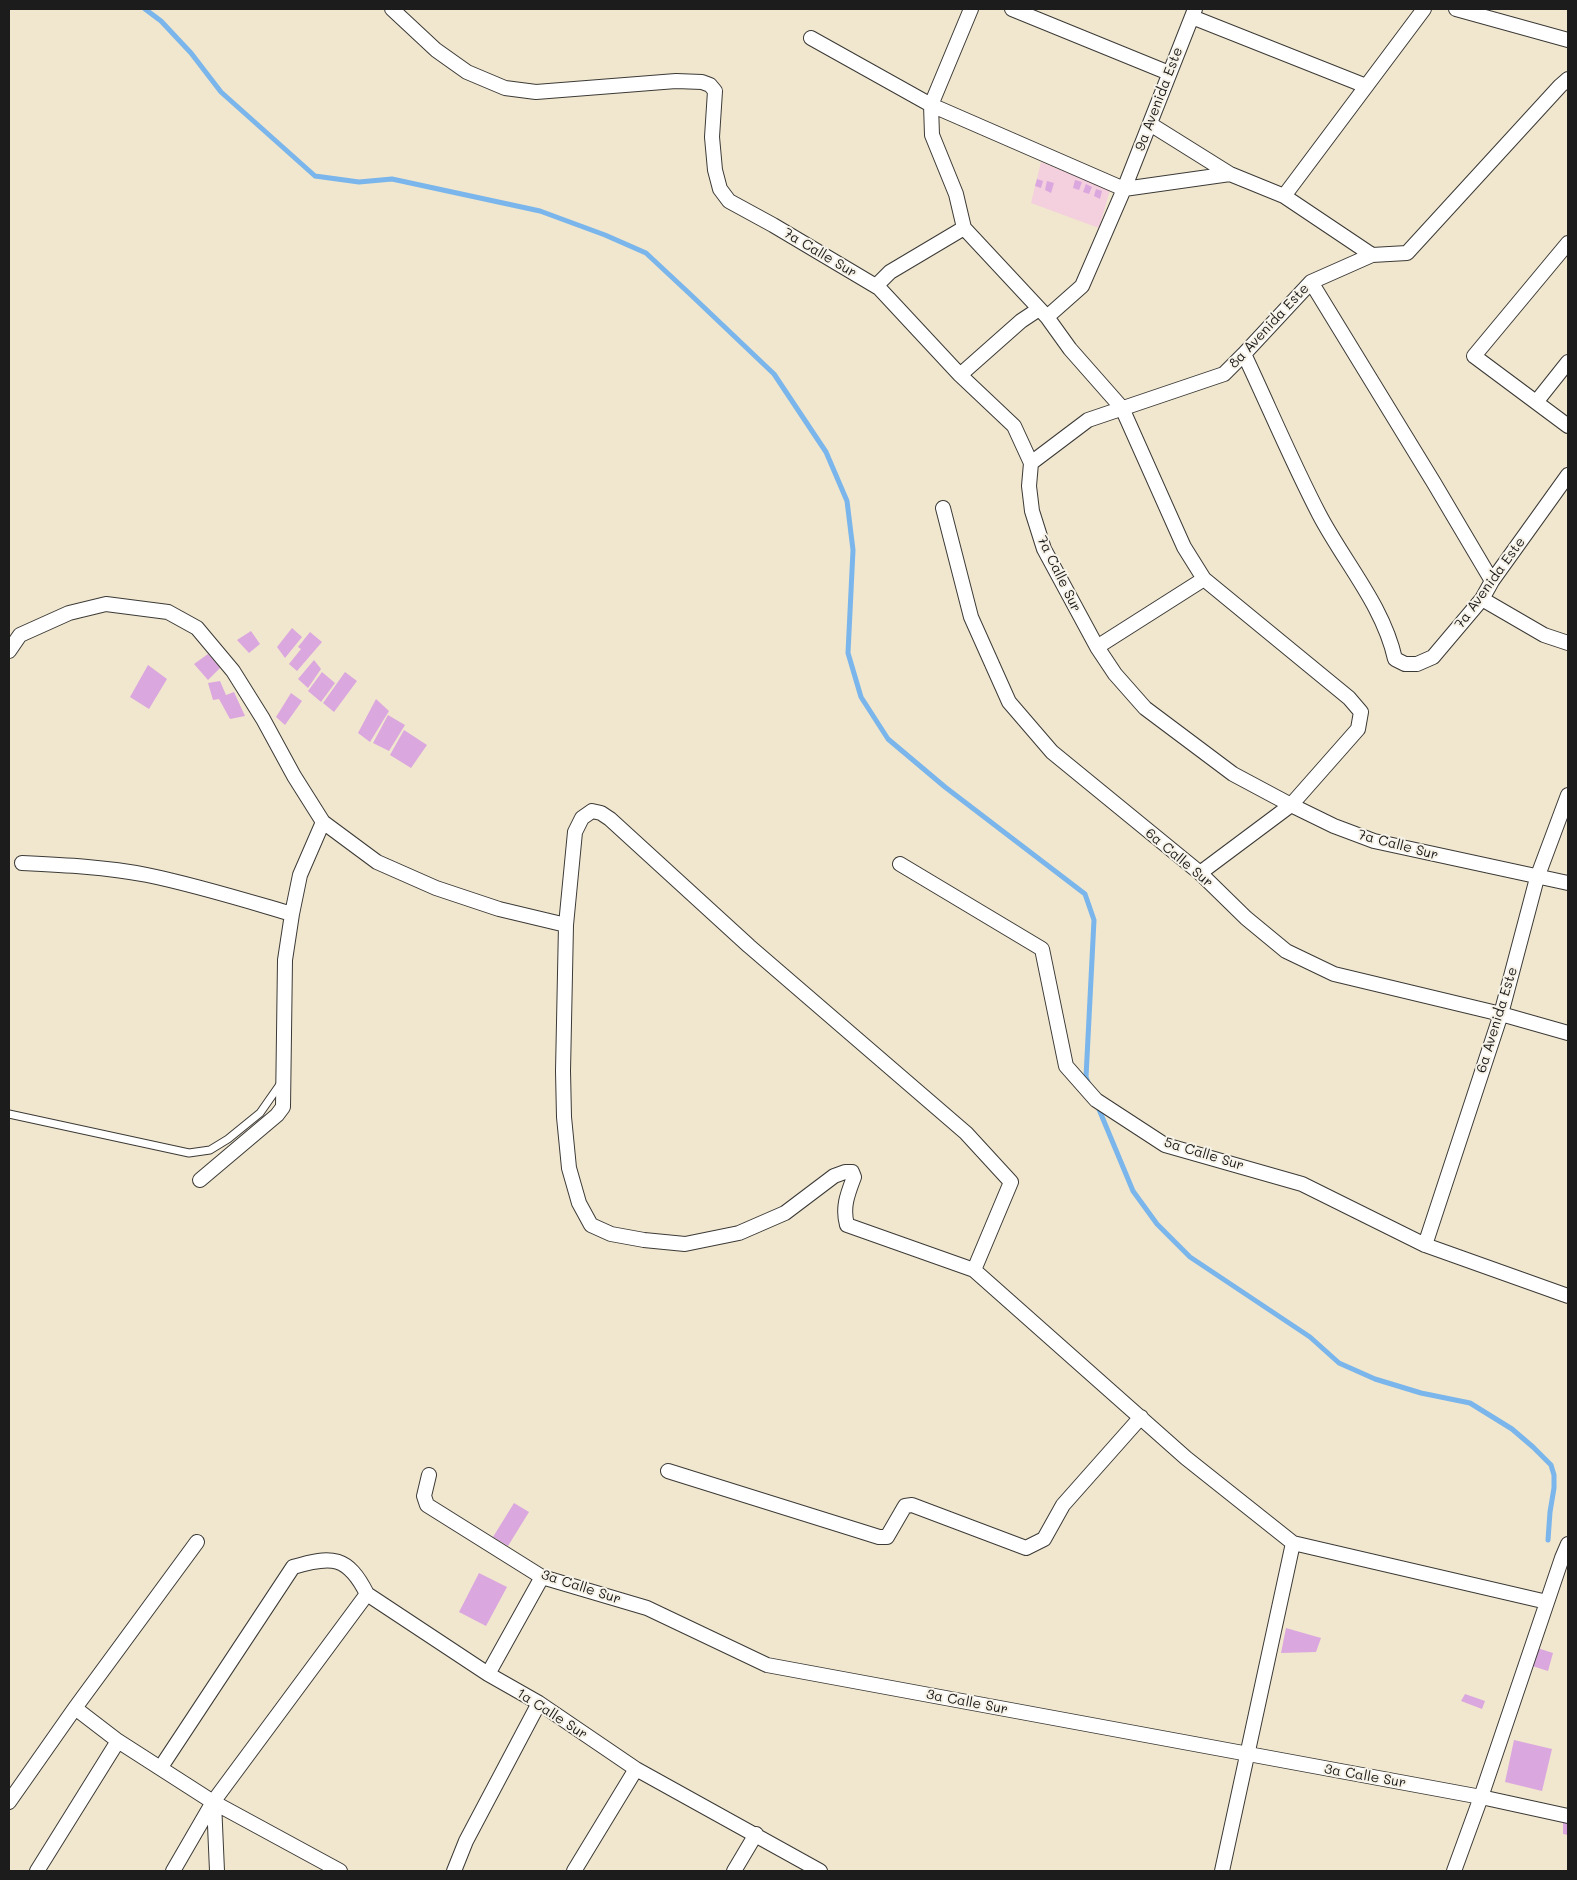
<!DOCTYPE html>
<html>
<head>
<meta charset="utf-8">
<style>
  body { margin:0 }
  #map { position:relative; width:1577px; height:1880px; overflow:hidden; background:#f0e7ce; font-family:Mali,sans-serif }
  canvas { display:block }
  .frame { position:absolute; inset:0; border:10px solid #1c1c1c; pointer-events:none }
</style>
</head>
<body>
<div id="map">
<canvas width="1577" height="1880"></canvas>
<div class="frame"></div>
</div>
<script>
const context = document.querySelector('canvas').getContext('2d');
context.lineJoin = 'round';
function fillPath(path, color) { context.fillStyle = color; context.fill(path, 'evenodd'); }
function strokePath(path, color, width, dash) { context.strokeStyle = color; context.lineWidth = width; context.lineCap = dash ? 'butt' : 'round'; context.setLineDash(dash || []); context.stroke(path); }
function write(font, color, halo, rows, align = 'center') {
  context.font = font + ' Mali,sans-serif'; context.lineWidth = 4; context.setLineDash([]); context.textBaseline = 'middle'; context.strokeStyle = halo; context.fillStyle = color; for (const [text, x, y, turn = 0] of rows) {
    context.save(); context.translate(x, y); context.rotate((+turn || 0) * Math.PI / 180); context.textAlign = isNaN(turn) ? turn : align; if (halo) context.strokeText(text, 0, 0); context.fillText(text, 0, 0); context.restore();
  }
}
fillPath(new Path2D(`
  M1041 162 1110 190 1099 228 1031 203Z`), '#f4cfdd');
strokePath(new Path2D(`
  M145 9 161 21 191 53 221 92 315 176 359 182 392 179 540 211 605 235 646 253 691 295 774 374 826 452 847 501 853 550 848 653 861 697 888 739 945 787 1085 894 1094 920 1086 1077 1089 1085
  M1098 1107 1133 1191 1157 1224 1190 1257 1310 1337 1339 1363 1375 1379 1421 1393 1470 1403 1512 1429 1533 1447 1551 1465 1554 1475V1488L1550 1512 1548 1540`), '#7ab5eb', 5);
fillPath(new Path2D(`
  M1037 179 1043 181 1041 188 1035 186Z
  M1075 180 1082 182 1079 190 1073 188Z
  M1047 181 1054 183 1051 193 1045 190Z
  M1086 184 1092 187 1089 194 1083 192Z
  M1096 189 1102 191 1100 199 1094 196Z
  M292 628 302 637 285 658 277 647Z
  M251 631 260 644 249 653 237 640Z
  M310 632 322 642 297 671 289 664 301 649 298 647Z
  M208 654 220 668 208 680 194 664Z
  M314 660 321 669 308 688 298 679Z
  M148 665 167 679 149 709 130 697Z
  M322 672 335 683 321 702 308 691Z
  M345 672 357 681 334 712 323 703Z
  M220 681 226 695 234 692 245 716 230 719 219 699 213 700 208 683Z
  M291 693 302 701 285 725 276 717Z
  M376 699 389 711 370 742 358 733Z
  M388 715 405 725 389 751 373 743Z
  M404 730 427 745 411 768 390 755Z
  M514 1503 529 1512 508 1546 493 1537Z
  M479 1573 507 1587 486 1626 459 1612Z
  M1286 1628 1321 1638 1316 1652 1281 1653Z
  M1534 1647 1553 1653 1548 1671 1529 1665Z
  M1465 1694 1485 1701 1482 1709 1461 1701Z
  M1514 1740 1552 1749 1542 1791 1505 1782Z
  M1563 1823H1568V1835L1563 1834Z`), '#dba7df');
const lane = new Path2D(`
  M9 1114 189 1153 210 1150 228 1139 260 1113 281 1083`);
const street = new Path2D(`
  M392 9 436 50 467 72 505 88 536 92 676 81 702 82 710 85 715 91 712 137 715 170 720 189 729 201 773 225 879 288 960 375 1014 426 1031 463 1029 486 1032 511 1044 549 1097 647 1115 674 1145 708 1233 774 1291 805 1334 826 1374 841 1568 883
  M971 9 931 105 932 135 956 194 964 228 1047 317 1070 349 1122 408 1184 547 1204 579 1349 698 1361 712 1358 729 1291 805 1200 873
  M1012 9 1169 73
  M1456 9 1568 40
  M1192 17 1366 86
  M811 38 931 105 1124 189 1230 174
  M1150 124 1230 174 1284 196 1372 255
  M1284 196 1424 9
  M1568 243 1474 356 1568 426
  M1311 282 1434 483 1492 581
  M876 286 890 272 964 228
  M1047 317 1082 286 1124 189 1195 9
  M1244 354C1269 407 1292 462 1319 514 1344 562 1383 605 1395 659L1405 664H1417L1433 657 1482 599 1492 581 1568 475
  M960 375 1021 321 1039 309
  M1537 401 1568 362
  M1031 463 1088 420 1224 374 1244 354 1311 282 1372 255 1407 253 1560 86 1568 79
  M943 508 971 617 1009 702 1052 752 1200 873 1246 918 1286 951 1334 974 1501 1014 1568 1033
  M1482 599 1544 635 1568 643
  M1097 647 1204 579
  M9 651 20 635 69 613 106 604 168 612 197 628 233 671 263 719 294 776 323 822 377 862 436 888 499 909 566 925
  M22 863C64 865 106 867 147 875 196 885 244 900 292 914
  M900 864 1042 949 1066 1066 1096 1100 1165 1145 1302 1184 1425 1245 1568 1296
  M200 1180 277 1115 283 1107 285 960 292 914 300 875 323 822
  M1425 1245 1501 1014 1537 878 1568 795
  M974 1270 1011 1182 966 1133 749 946 610 819 601 813 592 811 582 818 575 832 566 925 563 1071 564 1117 569 1168 579 1203 591 1225 611 1234 644 1240 685 1244 739 1233 785 1213 834 1176 845 1172H852L854 1177C848 1193 842 1207 847 1225L974 1270 1186 1458 1293 1543 1547 1602
  M668 1471 879 1537H887L905 1506 912 1505 1026 1548 1044 1539 1063 1505 1141 1417
  M429 1475 424 1496 427 1505 542 1577 647 1608 767 1665 1481 1797 1568 1816
  M488 1674 542 1577
  M75 1708 118 1741 213 1802 340 1871
  M161 1767 293 1567C332 1555 348 1556 367 1594L488 1674 539 1703 636 1769 820 1871
  M9 1802 75 1708 197 1542
  M214 1802 217 1871
  M37 1871 118 1741
  M173 1871 213 1802 367 1594
  M454 1871 466 1841 539 1703
  M574 1871 636 1769
  M734 1871 756 1834
  M1222 1871 1293 1543
  M1454 1871 1481 1797 1562 1558 1568 1544`);
strokePath(lane, '#3c3a37', 9);
strokePath(street, '#3c3a37', 16);
strokePath(lane, '#fff', 7);
strokePath(street, '#fff', 14);
write('14px', '#1c1c1c', '#f7f3e8', [
  ["9a Avenida Este",1159,99,-69],
  ["7a Calle Sur",820,253,31],
  ["8a Avenida Este",1269,326,-47],
  ["7a Calle Sur",1059,574,64],
  ["7a Avenida Este",1490,583,-54],
  ["7a Calle Sur",1398,845,15],
  ["6a Calle Sur",1179,858,40],
  ["6a Avenida Este",1497,1020,-73],
  ["5a Calle Sur",1204,1154,17],
  ["3a Calle Sur",581,1587,18],
  ["3a Calle Sur",967,1702,11],
  ["1a Calle Sur",552,1714,33],
  ["3a Calle Sur",1365,1776,10]
]);
</script>
</body>
</html>
